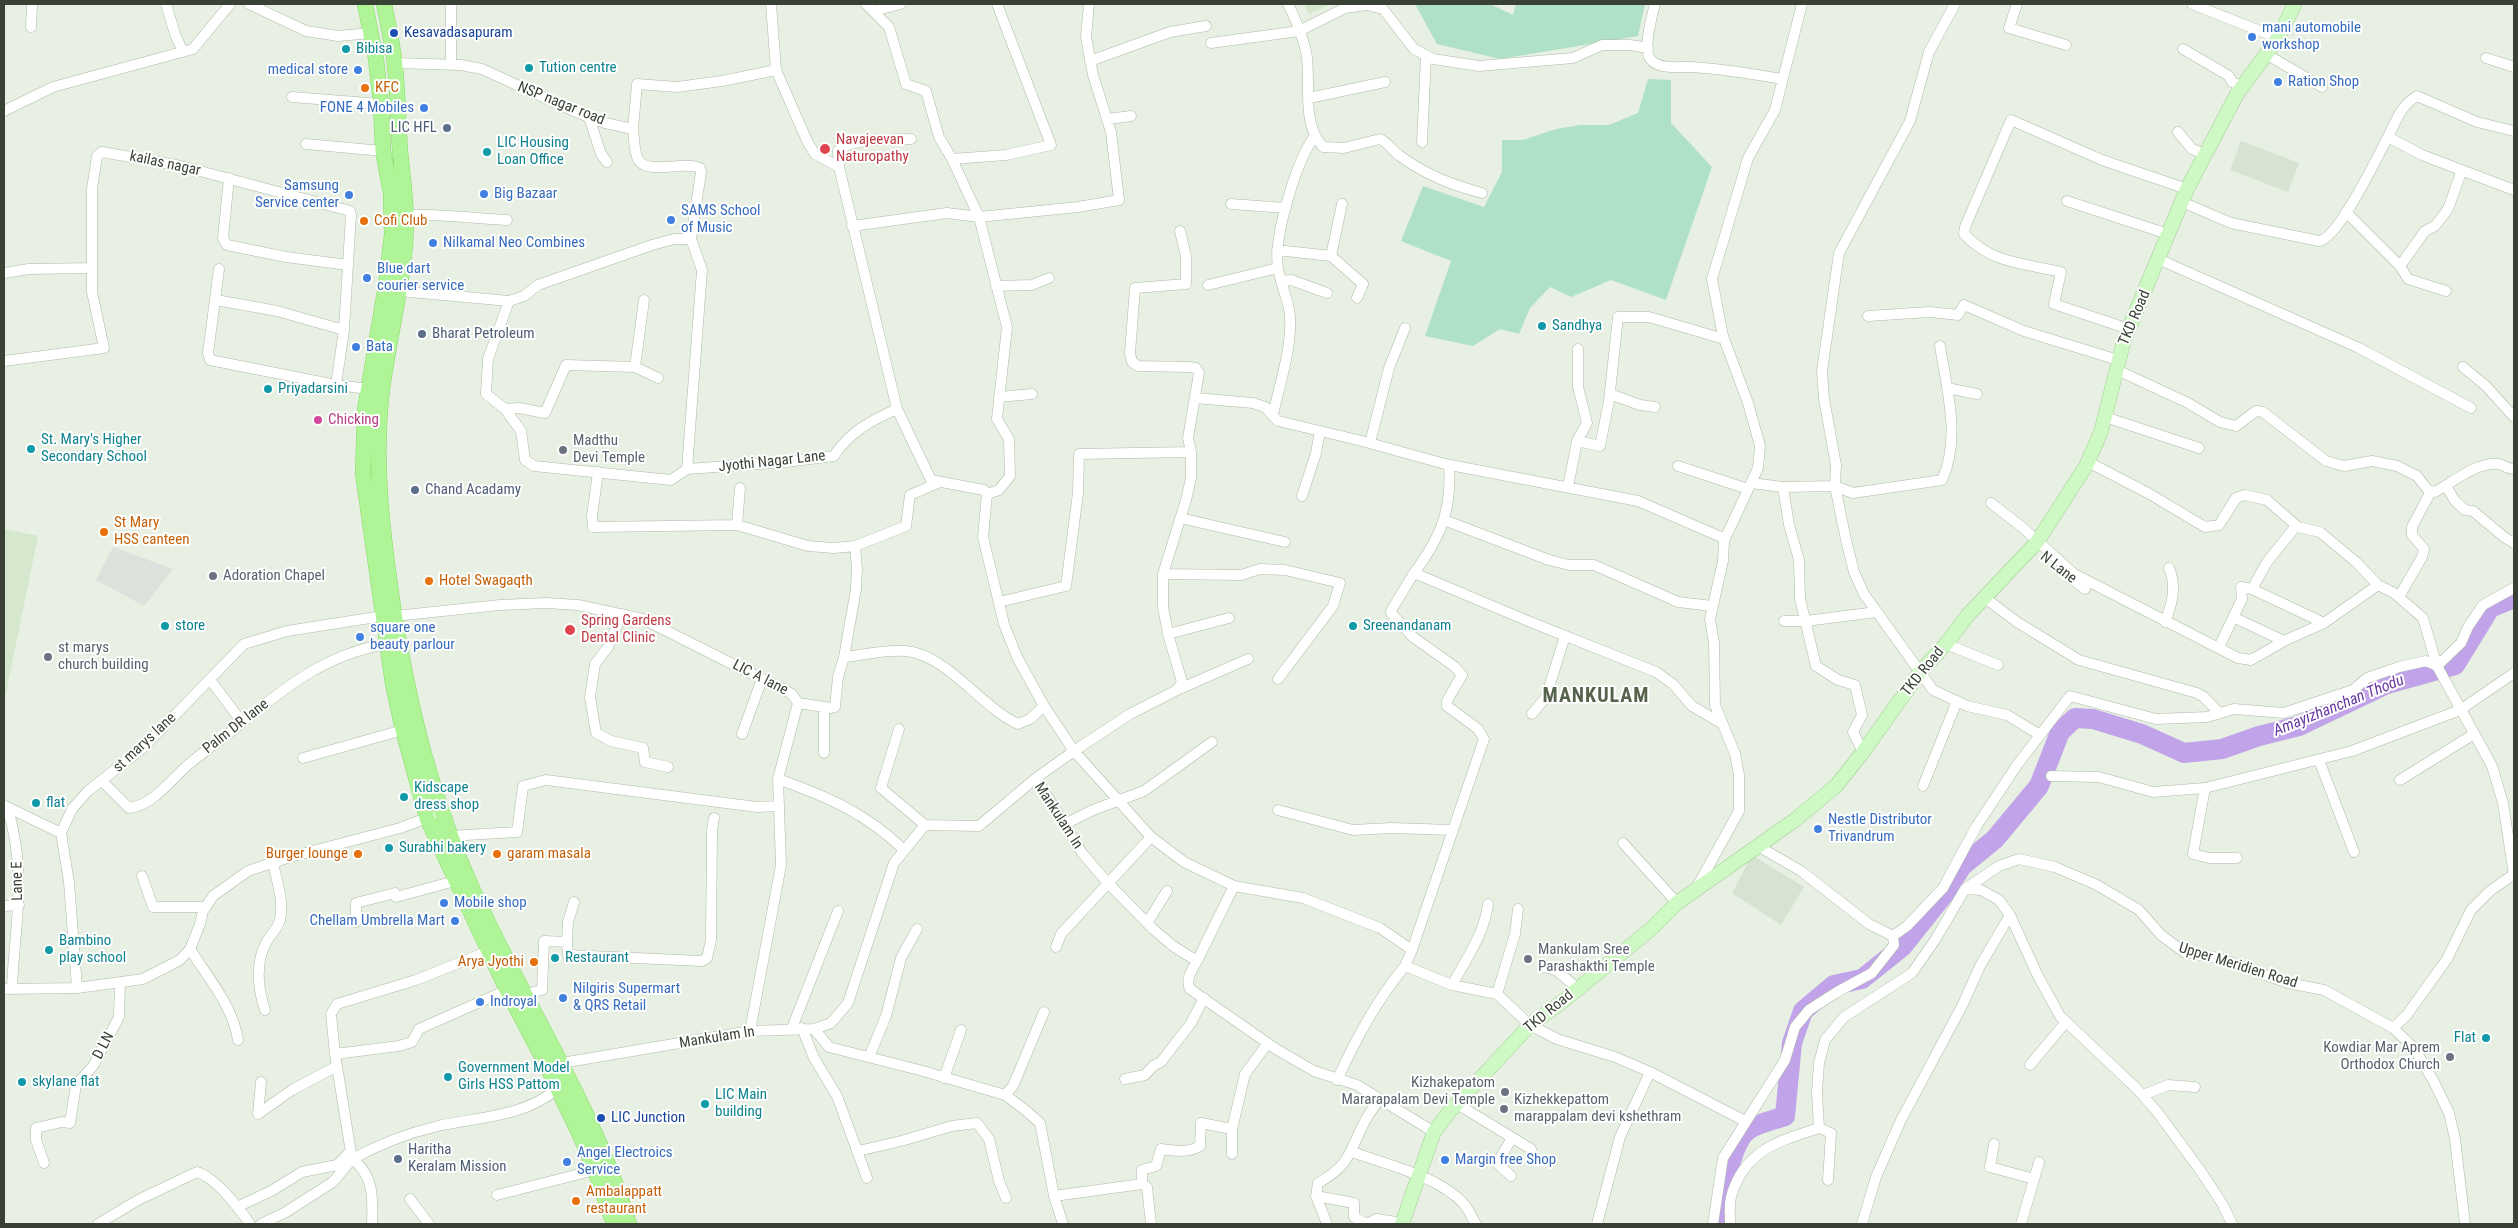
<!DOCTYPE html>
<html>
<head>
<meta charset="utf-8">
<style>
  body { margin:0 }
  #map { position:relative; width:2518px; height:1228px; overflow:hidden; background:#e7f0e3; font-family:"Roboto Condensed",sans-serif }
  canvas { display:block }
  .frame { position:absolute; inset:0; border:5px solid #394134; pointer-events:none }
</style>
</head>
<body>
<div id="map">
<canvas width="2518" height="1228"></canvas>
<div class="frame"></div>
</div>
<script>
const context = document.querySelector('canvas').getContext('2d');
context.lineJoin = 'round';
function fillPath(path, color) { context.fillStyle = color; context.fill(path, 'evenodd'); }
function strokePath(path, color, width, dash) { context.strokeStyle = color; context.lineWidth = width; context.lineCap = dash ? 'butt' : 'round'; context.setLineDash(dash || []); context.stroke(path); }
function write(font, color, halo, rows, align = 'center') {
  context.font = font + ' "Roboto Condensed",sans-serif'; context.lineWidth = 4; context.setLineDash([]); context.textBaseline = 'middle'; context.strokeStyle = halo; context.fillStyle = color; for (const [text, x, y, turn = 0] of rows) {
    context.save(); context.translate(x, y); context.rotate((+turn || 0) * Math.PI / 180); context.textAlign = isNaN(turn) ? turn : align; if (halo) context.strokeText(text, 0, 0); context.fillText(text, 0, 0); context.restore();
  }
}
fillPath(new Path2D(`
  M2241 141 2299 163 2288 192 2230 170Z
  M1752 855 1804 887 1781 925 1732 893Z`), '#d7e3d2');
fillPath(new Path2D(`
  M1304 4H1331L1309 14Z
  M4 529 38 536 4 703Z`), '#d5e8ce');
fillPath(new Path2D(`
  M1415 4H1490L1513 15 1516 4H1645L1638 36 1500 59 1437 44Z
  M1648 79 1671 80V123L1712 167 1666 300 1611 280 1571 297 1550 287 1530 308 1519 334 1500 329 1473 346 1425 336 1451 261 1401 241 1423 186 1484 207 1502 172V140H1523L1556 129 1580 125H1609L1638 113Z`), '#afe1c7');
fillPath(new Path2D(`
  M113 547 173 569 144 606 96 580Z`), '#dde1db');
strokePath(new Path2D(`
  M1719 1224C1723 1201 1729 1144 1748 1130 1758 1123 1774 1120 1785 1116L1792 1043 1803 1011 1834 985 1862 979 1902 947 1945 893 1962 866 1995 839 2039 786 2060 732 2075 718 2093 719 2142 734 2184 753 2222 749 2259 736 2299 726 2387 684 2455 665 2490 608 2514 598`), '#c1a3e9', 20);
const street = new Path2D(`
  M166 4 175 34 183 52
  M249 4 306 31 338 36 371 33
  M771 4 776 70
  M866 4 889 27 906 84 926 91 939 137 952 159 979 217 1007 327 997 419 1009 439 1010 476 999 490 987 494
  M1288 4C1295 18 1302 35 1306 51 1312 82 1300 122 1323 147L1344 148 1380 139C1389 143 1392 151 1400 156 1426 175 1452 185 1482 193
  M1655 4C1652 16 1642 50 1651 60 1659 69 1677 67 1688 67 1720 68 1752 74 1783 79
  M1955 4 1929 52 1910 121 1839 253 1822 371 1824 399 1836 465 1835 486 1846 540 1854 572 1864 594 1933 690 1967 706 2007 715 2040 735
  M2017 4 2009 28 2066 45
  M2192 4 2278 38
  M451 6V65
  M873 11 901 4
  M31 27 32 4
  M1211 43 1299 31 1345 8 1367 5 1383 9 1414 49 1433 59 1479 66 1573 58 1602 45H1630L1648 48
  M2183 49 2229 76 2232 82 2243 87
  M2266 54 2322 87
  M2486 58 2514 67
  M1090 61 1170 32 1206 26
  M395 63 461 65 482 69 576 112 605 123 633 129 637 84 677 87 722 81 776 70 808 143 815 154 839 167 897 409C872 420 849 432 834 456L786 462 687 469 671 480 534 466 525 460 521 431 505 409 486 394 488 359 509 301 399 291
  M292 97 381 104
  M1309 98 1385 82
  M4 111 53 87 193 49 230 4
  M589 117 601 154 607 162
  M1108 119 1131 116
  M633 129C634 138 634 148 637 157 643 177 684 160 700 168L701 172 691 239 702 270 687 469
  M2178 132 2192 149 2205 154
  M2388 137C2396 121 2401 105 2417 96L2477 122 2514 131
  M1422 142 1426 56
  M306 144 383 151
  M952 159 1006 155 1051 145 997 4
  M839 167 838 151C850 138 894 140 911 139
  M229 178 223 238 227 245 286 257 348 265
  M2067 201 2168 234
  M2182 202 2231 223 2319 241C2339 238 2377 157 2388 137L2422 155 2514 190
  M1231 204 1286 208
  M1342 204 1331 256 1363 284 1357 298
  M2346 212 2400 266 2425 231 2435 226 2448 209 2462 170
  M406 215C440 213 473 219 507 220
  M852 226 947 213 979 217 1078 207 1119 200 1111 132 1093 75 1086 37 1089 4
  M1277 250 1331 256
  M2158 259 2359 348 2471 408
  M2400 266 2408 279 2446 291
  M219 269 208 353 210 360 336 385 369 389
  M4 273 29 269 92 268
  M1281 281 1291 280 1327 293
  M1208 285 1278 268
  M996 286 1032 285 1049 278
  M216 300 277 311 344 330
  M509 301 524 296 538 285 652 245 674 239H691
  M1868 316 1930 312 1958 315 1964 305 2024 331 2118 360
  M2129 329 2054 304 2061 272C2023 263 1992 264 1964 234L1965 227 2011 120 2102 160 2187 189
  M4 361 104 348 92 292V189L97 156 102 152 181 166 350 211 351 215 344 330 336 385
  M635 367 644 300
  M2463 367 2486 386 2514 417
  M2117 370 2188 403 2220 422 2236 426 2256 411 2263 412 2326 461 2344 466 2372 461 2397 466 2417 476 2428 490 2435 492C2453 482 2478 461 2499 464 2505 466 2508 469 2514 469
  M1947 388 1977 394
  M1610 394 1640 405 1655 407
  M999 397 1032 394
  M1195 398 1253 403 1265 407 1278 421 1362 441 1445 464 1638 501 1721 537 1724 541 1723 561 1710 619 1714 643 1715 705 1735 754 1739 775V811L1697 887
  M505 409 519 408 545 413 566 365 635 367 658 378
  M897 409 931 480 984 490 987 494 983 537 1004 624 1017 657 1044 706 1074 751 1036 778
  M1273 414C1280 383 1292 348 1290 316 1289 300 1280 284 1278 268 1273 238 1296 162 1314 137
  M2105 417 2199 448
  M1577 441 1587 423 1578 387V349
  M1370 443 1389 368 1405 328
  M2088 462 2148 493 2205 527 2219 525 2236 498 2245 495 2267 500 2298 527 2320 532 2356 562 2378 585 2394 593 2423 618 2437 666 2492 766 2503 803 2514 875
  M1449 465C1452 510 1441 537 1414 573L1528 621 1656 672 1673 684 1692 706 1721 723
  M1678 466 1748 489
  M598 472 592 516 593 527 737 525 808 546 834 548 855 546 857 569 856 589 844 657C864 655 886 649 906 651 947 655 981 707 1018 724L1030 719 1044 706
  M1751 483 1783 487 1835 486 1853 493 1942 480C1961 439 1947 390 1940 346
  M2446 486 2455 501 2465 510 2473 511 2504 537 2514 543
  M1568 487 1577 441 1600 446 1609 401 1618 317H1649L1724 339
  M1783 487 1789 525 1799 560 1800 599 1816 666 1838 680 1855 685 1862 715 1853 732 1863 752
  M1302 496 1316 453 1320 431
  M1991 503 2022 527 2074 574 2238 658 2251 660 2284 641 2324 623 2378 585
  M1180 518 1285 542
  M1444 520 1549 560 1569 565H1594L1678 602 1712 606
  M737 525 740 488
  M1724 541 1758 468 1760 446 1748 403 1723 336 1712 279 1748 158 1775 110 1802 4
  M855 546 906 526 910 495 938 483
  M1163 574 1241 575 1260 569 1285 570 1340 583 1333 606 1278 679
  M2070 577 2085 589
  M2252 589 2324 623
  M2399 597 2422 557 2424 549 2412 535V527L2431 491
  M1985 598 2017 622 2079 660 2197 693 2204 697 2219 713
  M999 602 1066 586 1078 493 1079 454 1191 452
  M622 614 608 647 595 664 590 697 596 733 611 741 643 748 645 762 668 767
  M395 616 500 605 546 603 578 605 643 619 792 694 798 703 778 779 781 865 750 1031
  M2235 618 2284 641
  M1784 621H1806L1876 612
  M2165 622C2172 604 2177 587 2169 568
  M1168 634 1229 618
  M1946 644 1998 665
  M2219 647 2242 599 2241 587 2252 589 2267 562 2296 526
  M2437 666 2461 643 2468 627 2483 605 2514 588
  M211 681 242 722
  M1177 690 1248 659
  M798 703 831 708 835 707 838 677 844 657
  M824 707V753
  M1532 714 1546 697 1565 636
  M899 729 881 788 925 825
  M742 734 762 679
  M303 758 403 730
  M2319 760 2354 852
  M2051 776 2099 777 2153 792 2205 788 2352 751 2460 710 2514 673
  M778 779C828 797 866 813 904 850
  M2400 780 2474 734
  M102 781 129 808C154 805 170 780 189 764 207 749 226 736 244 721 289 684 328 654 386 644
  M1923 786 1957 701
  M2205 788 2193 854 2209 858H2237
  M4 806C10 812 11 821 13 830 25 885 14 934 12 989
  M5 806 61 833
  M1278 810 1353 830 1391 828 1453 830
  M1065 824 1093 810 1144 791 1212 742
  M449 836 517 832 523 786 546 780 757 807 779 806
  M1151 837 1074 751 1130 714 1177 690 1182 682 1168 634 1163 607V574L1186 500 1191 478V452L1188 438 1199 373 1196 368 1189 367 1138 366 1132 362 1130 353 1135 288 1186 284V256L1180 231
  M1623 843 1677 903
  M1756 845 1801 871 1869 924 1893 936 1907 926 1943 888 1976 827 2017 765 2070 696 2156 719 2207 717 2234 709 2284 713 2353 690 2367 678 2399 667 2426 661 2437 666
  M142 876 153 907H206
  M1965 889 1981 890 1999 900 2010 915 2038 976 2060 1016 2137 1089 2158 1113 2200 1170 2223 1205 2232 1224
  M4 906 19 905
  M356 922V903L395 893 396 897 455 881
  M1147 923 1167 891
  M567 942 568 922 574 902
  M1056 947 1061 934 1151 837 1184 862 1234 886 1303 898 1380 928 1412 950 1405 966 1452 985 1497 994 1530 1025 1557 1039 1615 1057 1650 1072 1620 1137 1597 1224
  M190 949C208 978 233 1006 238 1040
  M1412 950 1484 739 1478 729 1447 706V701L1462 675 1455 667 1413 637 1391 613 1392 609 1414 573
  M1197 961 1234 886
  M1543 967 1556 970 1578 989
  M1452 985C1466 960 1485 932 1488 904
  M77 988 69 882 61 833 72 809 88 791 144 747 244 644 287 631 383 616
  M4 989 77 988 143 979 180 960 190 949 200 924 203 911 213 896 248 871 290 857 400 828 432 816
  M507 990 419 1029 412 1042 399 1046 335 1054 352 1159C380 1144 408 1133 438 1126 479 1117 525 1117 558 1088
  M525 994 542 990 544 941 567 942 568 955 702 961 707 958 711 940 712 830 714 818
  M1497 994 1515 934 1518 909
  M265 1010C258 989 255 963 266 943 270 935 278 928 280 920 284 901 277 882 273 863
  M792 1028 838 911
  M802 1028 814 1058 837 1096 867 1178
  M2393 1028 2414 1048 2434 1082 2449 1113 2455 1139 2465 1224
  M814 1029 829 1047 923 1071 1005 1095 1024 1109 1040 1123 1054 1196 1063 1224
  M335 1054 331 1014 337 1004 416 980 489 951
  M869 1057 886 1016 901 958 917 929
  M556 1064 750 1031 814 1029 831 1023 848 1003 894 863 925 825 979 826 1036 778 1082 853 1107 882 1153 929 1173 946 1197 961C1192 970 1185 979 1190 989L1276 1049 1314 1071 1357 1085 1434 1132
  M2030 1065 2065 1023
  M1650 1072 1745 1121
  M944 1078 961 1030
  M1125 1079 1145 1075 1153 1066 1161 1062 1191 1023 1204 998
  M1337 1080C1356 1039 1376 1001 1405 966
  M261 1082 258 1114 292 1090 337 1066
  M1005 1095 1013 1086 1044 1012
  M2143 1095 2168 1085 2195 1087
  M1457 1104 1531 1149
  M1819 1128 1831 1133 1828 1180
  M1994 1144 1990 1167 2034 1179
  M858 1151 901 1141 952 1126 977 1123 989 1139 999 1181 1006 1198
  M1352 1152C1386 1164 1440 1177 1464 1204 1469 1210 1472 1218 1476 1224
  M1232 1154V1129L1245 1074 1268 1043
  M44 1163 36 1140V1128L62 1122 70 1123 76 1085 93 1066 119 1017 120 982
  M1511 1176 1497 1163 1512 1138
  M1142 1184V1170L1156 1166 1161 1149C1174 1151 1189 1153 1200 1146L1201 1123 1232 1129
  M497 1195 595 1170
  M1054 1196 1142 1184 1147 1187 1151 1224
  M1316 1196 1354 1203V1217L1367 1224
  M410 1199 429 1224
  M237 1207 271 1191 302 1172 337 1165 348 1154
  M98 1224 138 1200 197 1172C216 1178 239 1208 250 1224
  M261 1224 286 1212 333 1182 352 1159C374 1175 373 1199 372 1224
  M1327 1224 1316 1196 1318 1183C1349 1166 1348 1155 1363 1125 1367 1116 1374 1107 1380 1099
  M1367 1224 1376 1219 1403 1223
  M1713 1224 1723 1158 1785 1060 1795 1027 1809 1010 1837 992 1872 973 1894 945 1893 936
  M1730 1224C1730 1216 1729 1205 1731 1197 1744 1150 1779 1141 1819 1128L1817 1092 1819 1063 1825 1040 1844 1017 1912 973 1935 940 1965 889 1999 866 2019 859 2055 867 2097 885 2139 910 2161 935 2184 952 2218 958 2288 983 2324 990 2393 1028 2406 1016 2447 959 2471 910 2490 891 2514 874
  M1862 1224 1876 1177 1901 1120 1963 1004 1980 966 2010 915
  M2021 1224 2039 1162`);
const secondary = new Path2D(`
  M1402 1224 1434 1132 1450 1111 1530 1025 1562 1002 1651 929 1677 903 1795 820 1836 786 1863 752 1920 672 1946 644 1968 615 2037 542 2086 466 2101 432 2124 340 2187 189 2237 94 2278 38 2295 4`);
const primary = new Path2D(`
  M365 4 376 59 381 104 383 151 391 193 392 234 386 285 365 410 363 473 393 684 403 730 427 818 507 990 547 1066 580 1135 595 1170 614 1224
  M384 4C388 24 393 46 395 67 398 94 398 122 400 150 403 182 408 213 405 245 401 294 388 342 382 390 373 465 383 539 394 613 410 711 433 804 475 895 525 1005 594 1107 629 1224`);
strokePath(street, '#adbaa7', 11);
strokePath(secondary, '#a3cc96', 15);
strokePath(primary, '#88d869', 16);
strokePath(street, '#fff', 10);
strokePath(secondary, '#cff9c4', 14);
strokePath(primary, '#aff597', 15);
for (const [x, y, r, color] of [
  [394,33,5,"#1a4fb4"],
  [2252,37,5,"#3f7fe0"],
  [346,49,5,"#0f9aa8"],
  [529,68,5,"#0f9aa8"],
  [358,70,5,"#3f7fe0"],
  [2278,82,5,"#3f7fe0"],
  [365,88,5,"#e8710a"],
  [424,108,5,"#3f7fe0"],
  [447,128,5,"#5c6f8a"],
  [825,149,6,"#e0444e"],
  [487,152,5,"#0f9aa8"],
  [484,194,5,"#3f7fe0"],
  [349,195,5,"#3f7fe0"],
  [671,220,5,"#3f7fe0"],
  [364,221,5,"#e8710a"],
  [433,243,5,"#3f7fe0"],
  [367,278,5,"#3f7fe0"],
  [1542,326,5,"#0f9aa8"],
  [422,334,5,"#5c6f8a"],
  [356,347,5,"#3f7fe0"],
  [268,389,5,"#0f9aa8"],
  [318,420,5,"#d1479c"],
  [31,449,5,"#0f9aa8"],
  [563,450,5,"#6b7280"],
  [415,490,5,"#5c6f8a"],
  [104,532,5,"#e8710a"],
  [213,576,5,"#6b7280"],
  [429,581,5,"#e8710a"],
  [165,626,5,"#0f9aa8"],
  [1353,626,5,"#0f9aa8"],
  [570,630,6,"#e0444e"],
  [360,637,5,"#3f7fe0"],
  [48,657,5,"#6b7280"],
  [404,797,5,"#0f9aa8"],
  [36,803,5,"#0f9aa8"],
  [1818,829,5,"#3f7fe0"],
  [389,848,5,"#0f9aa8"],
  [358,854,5,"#e8710a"],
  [497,854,5,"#e8710a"],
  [444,903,5,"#3f7fe0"],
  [455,921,5,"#3f7fe0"],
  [49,950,5,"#0f9aa8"],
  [555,958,5,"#0f9aa8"],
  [1528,959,5,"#6b7280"],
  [534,962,5,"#e8710a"],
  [563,998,5,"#3f7fe0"],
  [480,1002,5,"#3f7fe0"],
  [2486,1038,5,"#0f9aa8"],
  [2450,1057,5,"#6b7280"],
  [448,1077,5,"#0f9aa8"],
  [22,1082,5,"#0f9aa8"],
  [1505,1092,5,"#6b7280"],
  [705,1104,5,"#0f9aa8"],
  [1504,1109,5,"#6b7280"],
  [601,1118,5,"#1a4fb4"],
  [398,1159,5,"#5c6f8a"],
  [1445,1160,5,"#3f7fe0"],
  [567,1162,5,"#3f7fe0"],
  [576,1201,5,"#e8710a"]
]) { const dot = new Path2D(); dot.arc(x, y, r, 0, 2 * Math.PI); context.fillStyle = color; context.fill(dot); strokePath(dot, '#fff', 2); }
write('15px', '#366cbe', '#fff', [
  ["mani automobile",2262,28],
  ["workshop",2262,45],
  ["medical store",348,70,"right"],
  ["Ration Shop",2288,82],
  ["FONE 4 Mobiles",414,108,"right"],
  ["Samsung",339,186,"right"],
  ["Service center",339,203,"right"],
  ["Big Bazaar",494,194],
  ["SAMS School",681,211],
  ["of Music",681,228],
  ["Nilkamal Neo Combines",443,243],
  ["Blue dart",377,269],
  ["courier service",377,286],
  ["Bata",366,347],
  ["square one",370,628],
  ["beauty parlour",370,645],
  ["Nestle Distributor",1828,820],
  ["Trivandrum",1828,837],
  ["Mobile shop",454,903],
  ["Chellam Umbrella Mart",445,921,"right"],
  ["Nilgiris Supermart",573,989],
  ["& QRS Retail",573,1006],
  ["Indroyal",490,1002],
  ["Angel Electroics",577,1153],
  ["Service",577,1170],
  ["Margin free Shop",1455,1160]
], 'left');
write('15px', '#164399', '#fff', [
  ["Kesavadasapuram",404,33],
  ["LIC Junction",611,1118]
], 'left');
write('15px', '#0d838f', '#fff', [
  ["Bibisa",356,49],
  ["Tution centre",539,68],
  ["LIC Housing",497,143],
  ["Loan Office",497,160],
  ["Sandhya",1552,326],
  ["Priyadarsini",278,389],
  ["St. Mary's Higher",41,440],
  ["Secondary School",41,457],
  ["store",175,626],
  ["Sreenandanam",1363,626],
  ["Kidscape",414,788],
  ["dress shop",414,805],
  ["flat",46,803],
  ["Surabhi bakery",399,848],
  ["Bambino",59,941],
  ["play school",59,958],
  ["Restaurant",565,958],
  ["Flat",2476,1038,"right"],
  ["Government Model",458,1068],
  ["Girls HSS Pattom",458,1085],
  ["skylane flat",32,1082],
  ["LIC Main",715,1095],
  ["building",715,1112]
], 'left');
write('15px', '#c56008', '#fff', [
  ["KFC",375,88],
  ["Cofi Club",374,221],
  ["St Mary",114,523],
  ["HSS canteen",114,540],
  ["Hotel Swagaqth",439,581],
  ["Burger lounge",348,854,"right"],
  ["garam masala",507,854],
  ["Arya Jyothi",524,962,"right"],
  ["Ambalappatt",586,1192],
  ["restaurant",586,1209]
], 'left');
write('15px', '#394134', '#fff', [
  ["NSP nagar road",561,104,22],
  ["kailas nagar",165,164,12],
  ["TKD Road",2135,318,-67],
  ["Jyothi Nagar Lane",772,462,-6],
  ["N Lane",2058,568,38],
  ["TKD Road",1923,672,-51],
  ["LIC A lane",760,678,27],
  ["Palm DR lane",236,727,-38],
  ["st marys lane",145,743,-43],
  ["Mankulam ln",1058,816,57],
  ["Lane E",18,881,-91],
  ["Upper Meridien Road",2238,966,17],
  ["TKD Road",1549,1012,-39],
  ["Mankulam ln",717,1038,-9],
  ["D LN",104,1046,-62]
]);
write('15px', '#4e5e75', '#fff', [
  ["LIC HFL",437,128,"right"],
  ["Bharat Petroleum",432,334],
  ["Chand Acadamy",425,490],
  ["Haritha",408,1150],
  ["Keralam Mission",408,1167]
], 'left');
write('15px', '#be3a42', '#fff', [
  ["Navajeevan",836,140],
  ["Naturopathy",836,157],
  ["Spring Gardens",581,621],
  ["Dental Clinic",581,638]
], 'left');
write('15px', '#b23c85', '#fff', [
  ["Chicking",328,420]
], 'left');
write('15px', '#5b616d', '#fff', [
  ["Madthu",573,441],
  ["Devi Temple",573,458],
  ["Adoration Chapel",223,576],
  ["st marys",58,648],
  ["church building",58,665],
  ["Mankulam Sree",1538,950],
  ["Parashakthi Temple",1538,967],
  ["Kowdiar Mar Aprem",2440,1048,"right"],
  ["Orthodox Church",2440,1065,"right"],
  ["Kizhakepatom",1495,1083,"right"],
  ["Mararapalam Devi Temple",1495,1100,"right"],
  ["Kizhekkepattom",1514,1100],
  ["marappalam devi kshethram",1514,1117]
], 'left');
write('italic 16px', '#6737a2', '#fff', [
  ["Amayizhanchan Thodu",2339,706,-22]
]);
context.letterSpacing = '1px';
write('bold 20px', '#55634c', '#fff', [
  ["MANKULAM",1596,697]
]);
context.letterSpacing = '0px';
</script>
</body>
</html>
